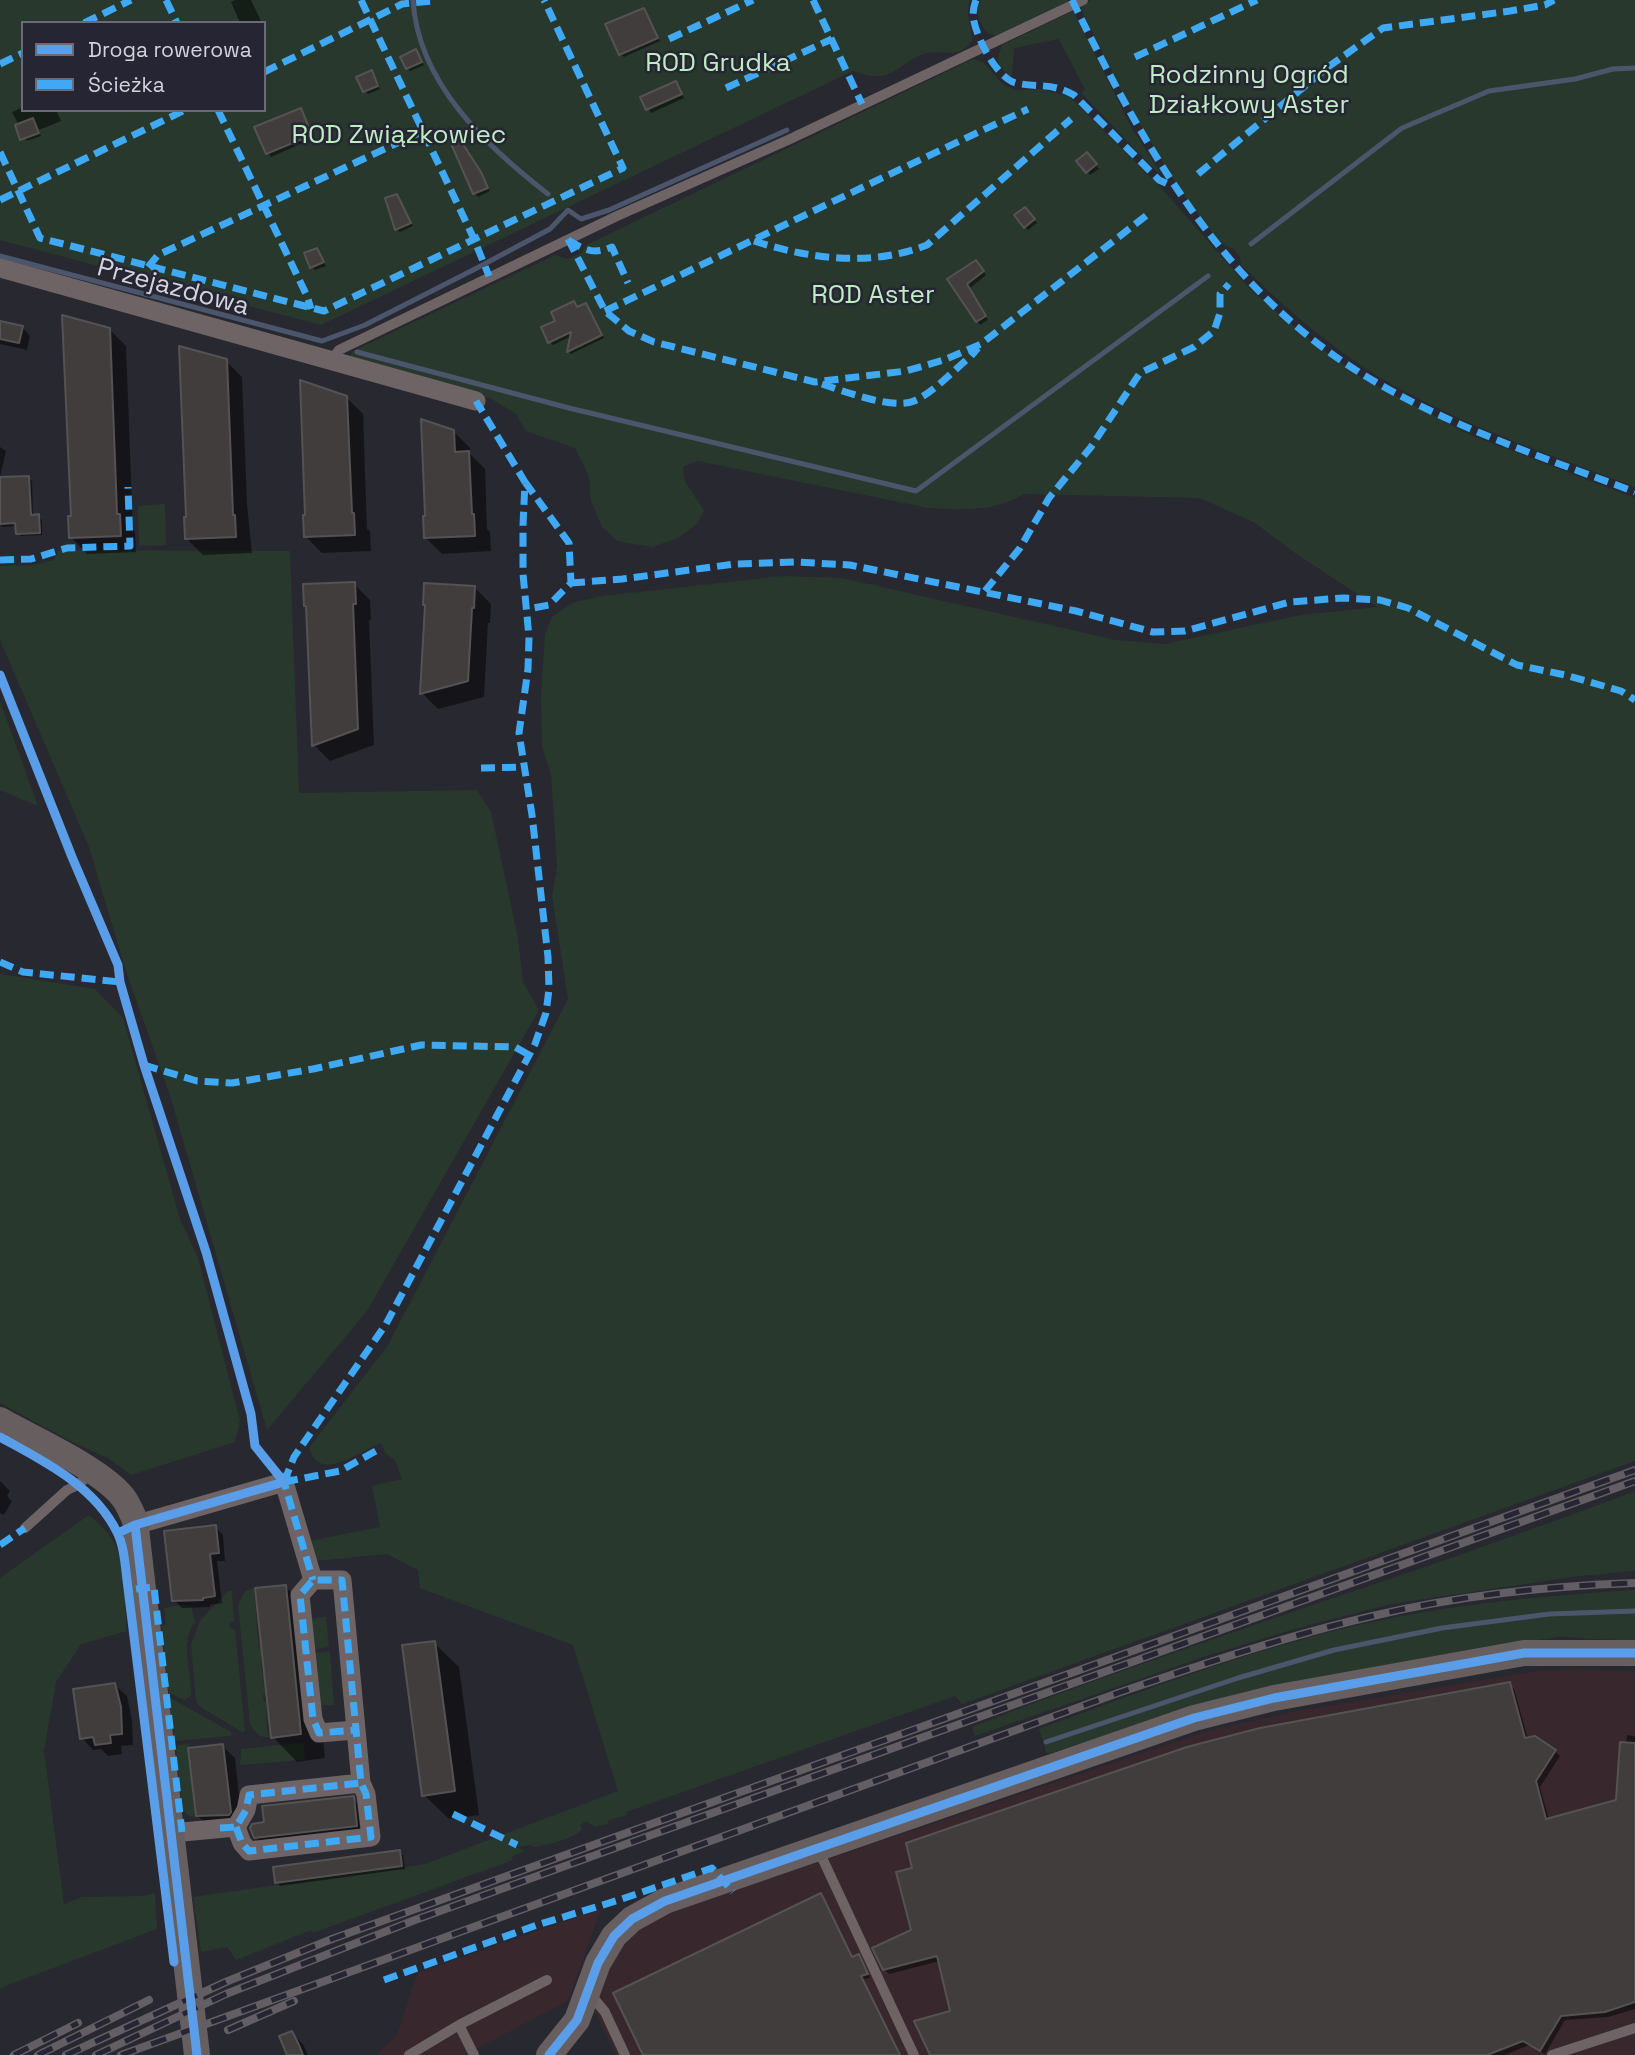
<!DOCTYPE html>
<html>
<head>
<meta charset="utf-8">
<style>
  body { margin:0 }
  #map { position:relative; width:1635px; height:2055px; overflow:hidden; background:#282830; font-family:"Space Grotesk",sans-serif }
  canvas { display:block }
  .legend { position:absolute; left:21px; top:21px; width:245px; height:91px; box-sizing:border-box; background:#252533; border:2px solid #6a6b77; margin:0; padding:9px 12px; list-style:none; font-size:21px; color:#d2d3dc }
  .legend li { display:flex; align-items:center; gap:14px; height:35px }
  .legend b { width:35px; border:2px solid #6a6b77 }
</style>
</head>
<body>
<div id="map">
<canvas width="1635" height="2055"></canvas>
<ul class="legend">
<li><b style="height:9px;background:#5a9eea"></b>Droga rowerowa</li>
<li><b style="height:9px;background:#3fa9f5"></b>Ścieżka</li>
</ul>
</div>
<script>
const context = document.querySelector('canvas').getContext('2d');
context.lineJoin = 'round';
function fillPath(path, color) { context.fillStyle = color; context.fill(path, 'evenodd'); }
function strokePath(path, color, width, dash) { context.strokeStyle = color; context.lineWidth = width; context.lineCap = dash ? 'butt' : 'round'; context.setLineDash(dash || []); context.stroke(path); }
function write(font, color, halo, rows, align = 'center') {
  context.font = font + ' "Space Grotesk",sans-serif'; context.lineWidth = 5; context.setLineDash([]); context.textBaseline = 'middle'; context.strokeStyle = halo; context.fillStyle = color; for (const [text, x, y, turn = 0] of rows) {
    context.save(); context.translate(x, y); context.rotate((+turn || 0) * Math.PI / 180); context.textAlign = isNaN(turn) ? turn : align; if (halo) context.strokeText(text, 0, 0); context.fillText(text, 0, 0); context.restore();
  }
}
fillPath(new Path2D(`
  M1575 1669 1635 1672V2055H616L593 2008 613 1959 632 1933 665 1914 1208 1731 1292 1712 1531 1672Z
  M601 1909 568 2001 464 2055H377L397 2035 416 1976 420 1972Z`), '#38282d');
fillPath(new Path2D(`
  M0 0H970C964 15 973 26 972 41 959 61 939 47 921 55 908 60 895 74 881 76 871 77 862 74 853 71L321 325 0 240ZM23 23H264V110H23Z
  M980 0H1068V1L998 35C984 37 981 23 977 12Z
  M1091 0H1635V487C1541 451 1443 420 1359 364 1316 335 1278 301 1241 265L1240 257 1234 249 1220 243 1179 188 1129 107 1082 11 1080 6Z
  M1073 11 1131 127 1160 172H1157L1081 93 1085 90 1059 39 1014 48 1012 77C1004 73 1001 68 997 60L1002 45Z
  M973 59 983 62 1004 85 1015 90 1040 89 1070 97 1162 189 1252 291 1315 344 1362 378 1468 434 1635 498V1461L962 1704 955 1696 626 1812 627 1815 609 1820 607 1824 595 1827 586 1821 580 1825 582 1830C571 1840 549 1844 534 1847L531 1845 519 1847 513 1845 525 1851 512 1856 513 1860 313 1933 311 1930 236 1960 227 1947 201 1952 193 1897 425 1864 618 1791 573 1645 420 1588 418 1570 387 1554 315 1561 310 1541 380 1527 372 1486 402 1479 395 1460 386 1454 381 1443C360 1451 319 1484 309 1448L388 1345 568 999 552 896 557 866 551 774 542 747 541 695 545 634 552 617 572 603 602 596 782 576 842 578 1116 640 1164 644 1301 615 1377 607 1295 553 1255 523 1200 498 1024 494C995 512 962 510 928 508L698 461 683 467 685 482 704 510 697 524 678 538 652 547 617 541 602 527 591 501 589 476 575 448 526 431 516 414 490 398 349 358 353 351 555 255 568 259 582 252 586 245Z
  M165 504 166 545 139 546 138 506Z
  M59 550 290 551 299 793 477 790 491 812 518 938 523 982 539 1010 367 1311 267 1430 171 1099 125 968 89 847 0 640V566L32 565 54 560Z
  M0 701 38 806 0 790Z
  M0 974 95 989 123 1018 180 1219 198 1258 240 1421 235 1442 131 1475 108 1458 72 1442 0 1403Z
  M1635 1491V1571L1579 1576 1391 1604 1298 1628 1209 1655 975 1736 972 1727C1191 1641 1416 1575 1635 1491Z
  M89 1515C97 1522 106 1530 112 1539 126 1560 125 1606 127 1631L81 1644 56 1682 44 1751 64 1904 82 1897 143 1896 155 1893 157 1929 0 1988V1578Z
  M254 1588 259 1648 262 1649 261 1664 265 1693 263 1695 264 1702H266L267 1732 270 1737C260 1739 254 1732 250 1724L238 1605 245 1591Z
  M1635 1590V1641L1560 1637 1489 1646 1247 1691 1047 1754 1039 1729C1151 1688 1265 1644 1382 1620 1466 1603 1550 1595 1635 1590Z
  M228 1591H232L234 1621 229 1624 231 1629 235 1630 245 1731 242 1732 199 1706 196 1701 191 1644 200 1621Z
  M181 1605 191 1606 195 1622C179 1642 192 1672 191 1696L184 1700 170 1693 168 1689 162 1626 166 1625 164 1608Z
  M326 1617 329 1647 311 1650 308 1619Z
  M330 1651 334 1705 317 1706 311 1653Z
  M169 1697 231 1732V1736L175 1741Z
  M301 1743 304 1744 305 1757 302 1760 240 1765 241 1749Z
  M188 1744 190 1746 188 1748 195 1817 187 1815 183 1810 176 1749 179 1745Z`), '#29382c');
fillPath(new Path2D(`
  M235 0H251L262 23H240L231 2Z
  M643 10 660 41 624 57 620 54Z
  M415 51 424 65 410 71 407 68Z
  M371 72 380 89 368 94 365 91Z
  M675 83 684 98 651 113 642 98Z
  M23 107V110H56L61 121 39 130 41 136 27 141 12 112Z
  M301 110 314 138 271 157 268 153Z
  M451 140H460L490 191 478 197 475 193Z
  M1090 157 1099 169 1090 175 1079 161Z
  M397 196 413 226 400 232 396 229Z
  M1028 212 1037 223 1028 230 1025 227Z
  M317 250 326 266 315 270 312 267Z
  M979 265 986 275 970 288 988 320 980 325 950 279Z
  M574 303 578 308 585 305 589 308 604 338 571 354 568 351 572 336 553 345 550 342 557 321Z
  M0 323 23 328 30 336 27 350 0 344Z
  M109 329 126 346 133 530 135 532 136 552 87 554 71 537 73 518Z
  M226 361 242 377 247 504 252 553 203 555 186 538Z
  M346 397 363 414 367 529 370 531 371 551 322 553 305 536Z
  M453 431 470 448V454L485 469 487 529 490 532 491 551 442 554 425 537Z
  M0 447 6 451 0 477Z
  M28 478 32 481 33 517 38 516 42 520V535L21 536 17 533V526L2 527 0 524V479Z
  M354 584 370 600 371 620H369L374 745 330 761 314 745 308 608Z
  M475 588 491 604 490 623H488L484 697 438 709 422 693Z
  M0 1481 10 1491 7 1496 12 1501 4 1515 0 1513Z
  M215 1527 223 1535 225 1561H217L222 1603 210 1605V1607L182 1608 174 1600Z
  M285 1586 310 1611 325 1758 297 1762 273 1737Z
  M434 1643 459 1667 479 1815 449 1819 424 1795Z
  M1509 1684 1514 1689 1528 1739 1555 1751 1560 1756 1540 1787 1549 1820 1618 1801 1627 1735 1635 1736V2009L1608 2017 1565 2020 1545 2054 1529 2045 1505 2055H932L952 2013 940 1961 889 1974 884 1969Z
  M115 1685 127 1696 132 1720 133 1745 121 1746 122 1754 108 1756 101 1749 93 1750 82 1738Z
  M222 1746 235 1758 242 1825 210 1828 198 1816Z
  M353 1799 357 1803 360 1829 259 1841 255 1837Z
  M399 1852 403 1855 405 1869 280 1886 277 1882Z
  M821 1895 854 1959 859 1956 862 1960 870 1978 863 1979 900 2055H645Z
  M291 2033 303 2044 308 2055H289Z`), '#0007');
strokePath(new Path2D(`
  M413 0C418 83 486 146 548 194
  M1251 244 1402 128 1489 91 1575 79 1613 69 1635 68
  M0 256 322 341 365 325 475 269 550 229 568 210 581 219 609 210 787 130
  M357 352 569 408 916 491 1208 276
  M1046 1742 1238 1678 1334 1650 1442 1628 1549 1614 1635 1611`), '#4b566c', 5);
const building = new Path2D(`
  M644 8 658 38 619 55 605 24Z
  M416 49 422 62 406 69 400 57Z
  M372 70 378 86 363 92 356 77Z
  M676 81 682 94 646 110 640 97Z
  M301 108 312 135 266 154 254 127Z
  M33 118 39 133 20 140 15 125Z
  M457 135 481 172 488 188 473 194 449 139Z
  M1087 152 1097 164 1086 173 1076 161Z
  M397 194 411 223 395 230 385 198Z
  M1025 207 1035 219 1024 228 1014 215Z
  M317 248 324 262 310 268 304 253Z
  M976 260 984 271 967 284 986 316 976 322 947 279Z
  M574 301 577 307 586 303 602 335 567 352 571 332 548 343 541 327 555 321 551 312Z
  M62 315 110 328 117 514H120L121 536 69 538 68 516H71Z
  M0 321 23 326 19 343 0 339Z
  M179 346 227 359 233 515H235L236 537 185 539 184 517H186Z
  M300 380 347 396 352 513H354L355 535 304 537 303 515H305Z
  M421 419 454 430 455 452 469 451 472 514H474L475 536 424 538 423 516H425Z
  M29 476 31 515 39 514 40 533 16 534 15 523 0 524V477Z
  M355 582 356 604H353L358 729 312 746 306 606H304L303 584Z
  M424 583 475 586 474 608H472L468 681 420 694 425 605H423Z
  M216 1525 219 1553 210 1554 215 1596 203 1598V1600L172 1601 164 1531Z
  M286 1585 301 1734 271 1738 255 1588Z
  M435 1641 455 1791 422 1796 402 1645Z
  M1510 1682 1525 1738 1535 1736 1556 1750 1536 1781 1546 1819 1616 1800 1620 1742 1635 1743V2002L1605 2012 1561 2016 1540 2051 1523 2041 1487 2055H930L914 2021 950 2011 937 1956 883 1970 872 1948 911 1930 896 1872 912 1868 906 1843 1187 1747 1260 1728Z
  M115 1683 121 1707 122 1734 110 1735 111 1743 95 1745 93 1737 80 1739 73 1689Z
  M223 1744 231 1812 229 1815 196 1816 188 1748Z
  M354 1796 357 1826 254 1838 250 1828 252 1824 264 1822 262 1806Z
  M400 1850 402 1866 275 1883 273 1867Z
  M821 1893 852 1957 859 1954 868 1974 861 1976 900 2055H643L613 1993Z
  M292 2031 299 2045 303 2055H287L279 2036Z`);
fillPath(building, '#403d3c');
strokePath(building, '#555253', 2);
strokePath(new Path2D(`
  M331 361 339 350 617 216 788 140 1083 0
  M25 1528 67 1490 78 1485 92 1472
  M818 1849 914 2055
  M591 1995 605 2012 625 2055
  M459 2025 547 1980
  M409 2055 459 2025 474 2055
  M1552 2055 1635 2028`), '#6f6465', 10);
strokePath(new Path2D(`
  M0 268 476 401
  M135 1525 284 1482 313 1580
  M236 1827 242 1843 249 1851 371 1837 366 1794 361 1783
  M172 1833 236 1827 246 1810 249 1795 361 1783 342 1580H313L300 1595 313 1719 319 1733 355 1730`), '#6f6465', 19);
strokePath(new Path2D(`
  M0 1420C33 1439 99 1468 122 1496 128 1503 131 1512 135 1520L197 2055
  M549 2055 577 2020 598 1963 614 1936 632 1919 665 1901 1194 1718 1274 1698 1524 1653H1635`), '#675e60', 26);
const rail = new Path2D(`
  M228 2030 294 2001
  M14 2055 78 2023
  M38 2055 149 2000
  M66 2055 228 1981 332 1939 1635 1470
  M96 2055 226 1994 415 1920 1635 1481
  M121 2055 1118 1693C1203 1664 1289 1635 1377 1615 1462 1595 1549 1586 1635 1583`);
strokePath(rail, '#625e63', 8);
strokePath(rail, '#252533', 5, [16]);
strokePath(new Path2D(`
  M166 0 177 23
  M361 0 474 239 489 276
  M813 0 862 104
  M976 0C974 5 973 11 973 16 975 35 996 78 1016 83 1039 88 1050 82 1074 95L1159 180 1172 186
  M1072 0C1141 141 1218 282 1354 369 1441 424 1540 456 1635 492
  M84 23 131 0
  M669 39 753 0
  M1135 57 1257 0
  M0 64 23 53
  M264 72 402 4 432 1
  M726 88 832 39
  M218 110 307 296 311 309
  M0 152 40 238 324 311 623 168 544 0
  M1198 174 1328 67 1383 28 1510 11 1545 5 1554 0
  M0 200 185 110
  M568 239 605 311 629 331 654 342 815 382 906 371 944 360 981 344 1147 215
  M568 240C586 250 592 255 612 247L628 283
  M754 241C810 259 872 267 927 245L1071 119
  M148 267 158 255 423 131
  M605 311C746 244 886 175 1028 109
  M822 384C843 391 893 410 914 401 933 393 955 369 971 356L978 348
  M525 482 569 543 571 583 549 605 528 609
  M0 560 31 559 67 548 130 546 128 487
  M571 583 622 579 735 564 795 562 850 565 1076 611 1153 632 1185 631 1290 602 1343 598 1380 600 1408 608 1517 665 1565 675 1621 691 1635 700
  M985 591 1020 548 1049 498 1091 447 1140 373 1194 347 1214 331 1220 313V294L1229 284
  M481 768 524 767
  M0 962 23 972 120 982
  M144 1065 197 1081 232 1083 313 1069 421 1045 515 1047 529 1055
  M280 1477 284 1482 313 1580
  M284 1482 294 1457 386 1324 535 1044 546 1013 549 989 548 957 532 815 519 733 528 669 529 637 523 574V525L525 482 476 401
  M284 1482 340 1471 381 1448
  M0 1545 25 1528
  M136 1589 154 1587 182 1832
  M453 1814 517 1845
  M236 1827 242 1843 249 1851 371 1837 366 1794 361 1783
  M220 1828 236 1827 246 1810 249 1795 361 1783 342 1580H313L300 1595 313 1719 319 1733 355 1730
  M384 1980 537 1925 619 1900 712 1868 733 1892`), '#3fa9f5', 7, [14, 7]);
strokePath(new Path2D(`
  M0 675 72 857 118 965 120 982 144 1065 206 1252 251 1414 255 1446 284 1482 135 1525 118 1533
  M0 1437C43 1461 94 1485 117 1532 124 1546 125 1564 127 1580L174 1962
  M135 1525 197 2055
  M549 2055 577 2020 598 1963 614 1936 632 1919 665 1901 1194 1718 1274 1698 1524 1653H1635`), '#5a9eea', 9);
write('26px', '#bfecc3', '#252533', [
  ["ROD Grudka",718,64],
  ["Rodzinny Ogród",1249,76],
  ["Działkowy Aster",1249,106],
  ["ROD Związkowiec",399,136],
  ["ROD Aster",873,296]
]);
write('26px', '#d2d3dc', '#252533', [
  ["Przejazdowa",173,288,15]
]);
</script>
</body>
</html>
